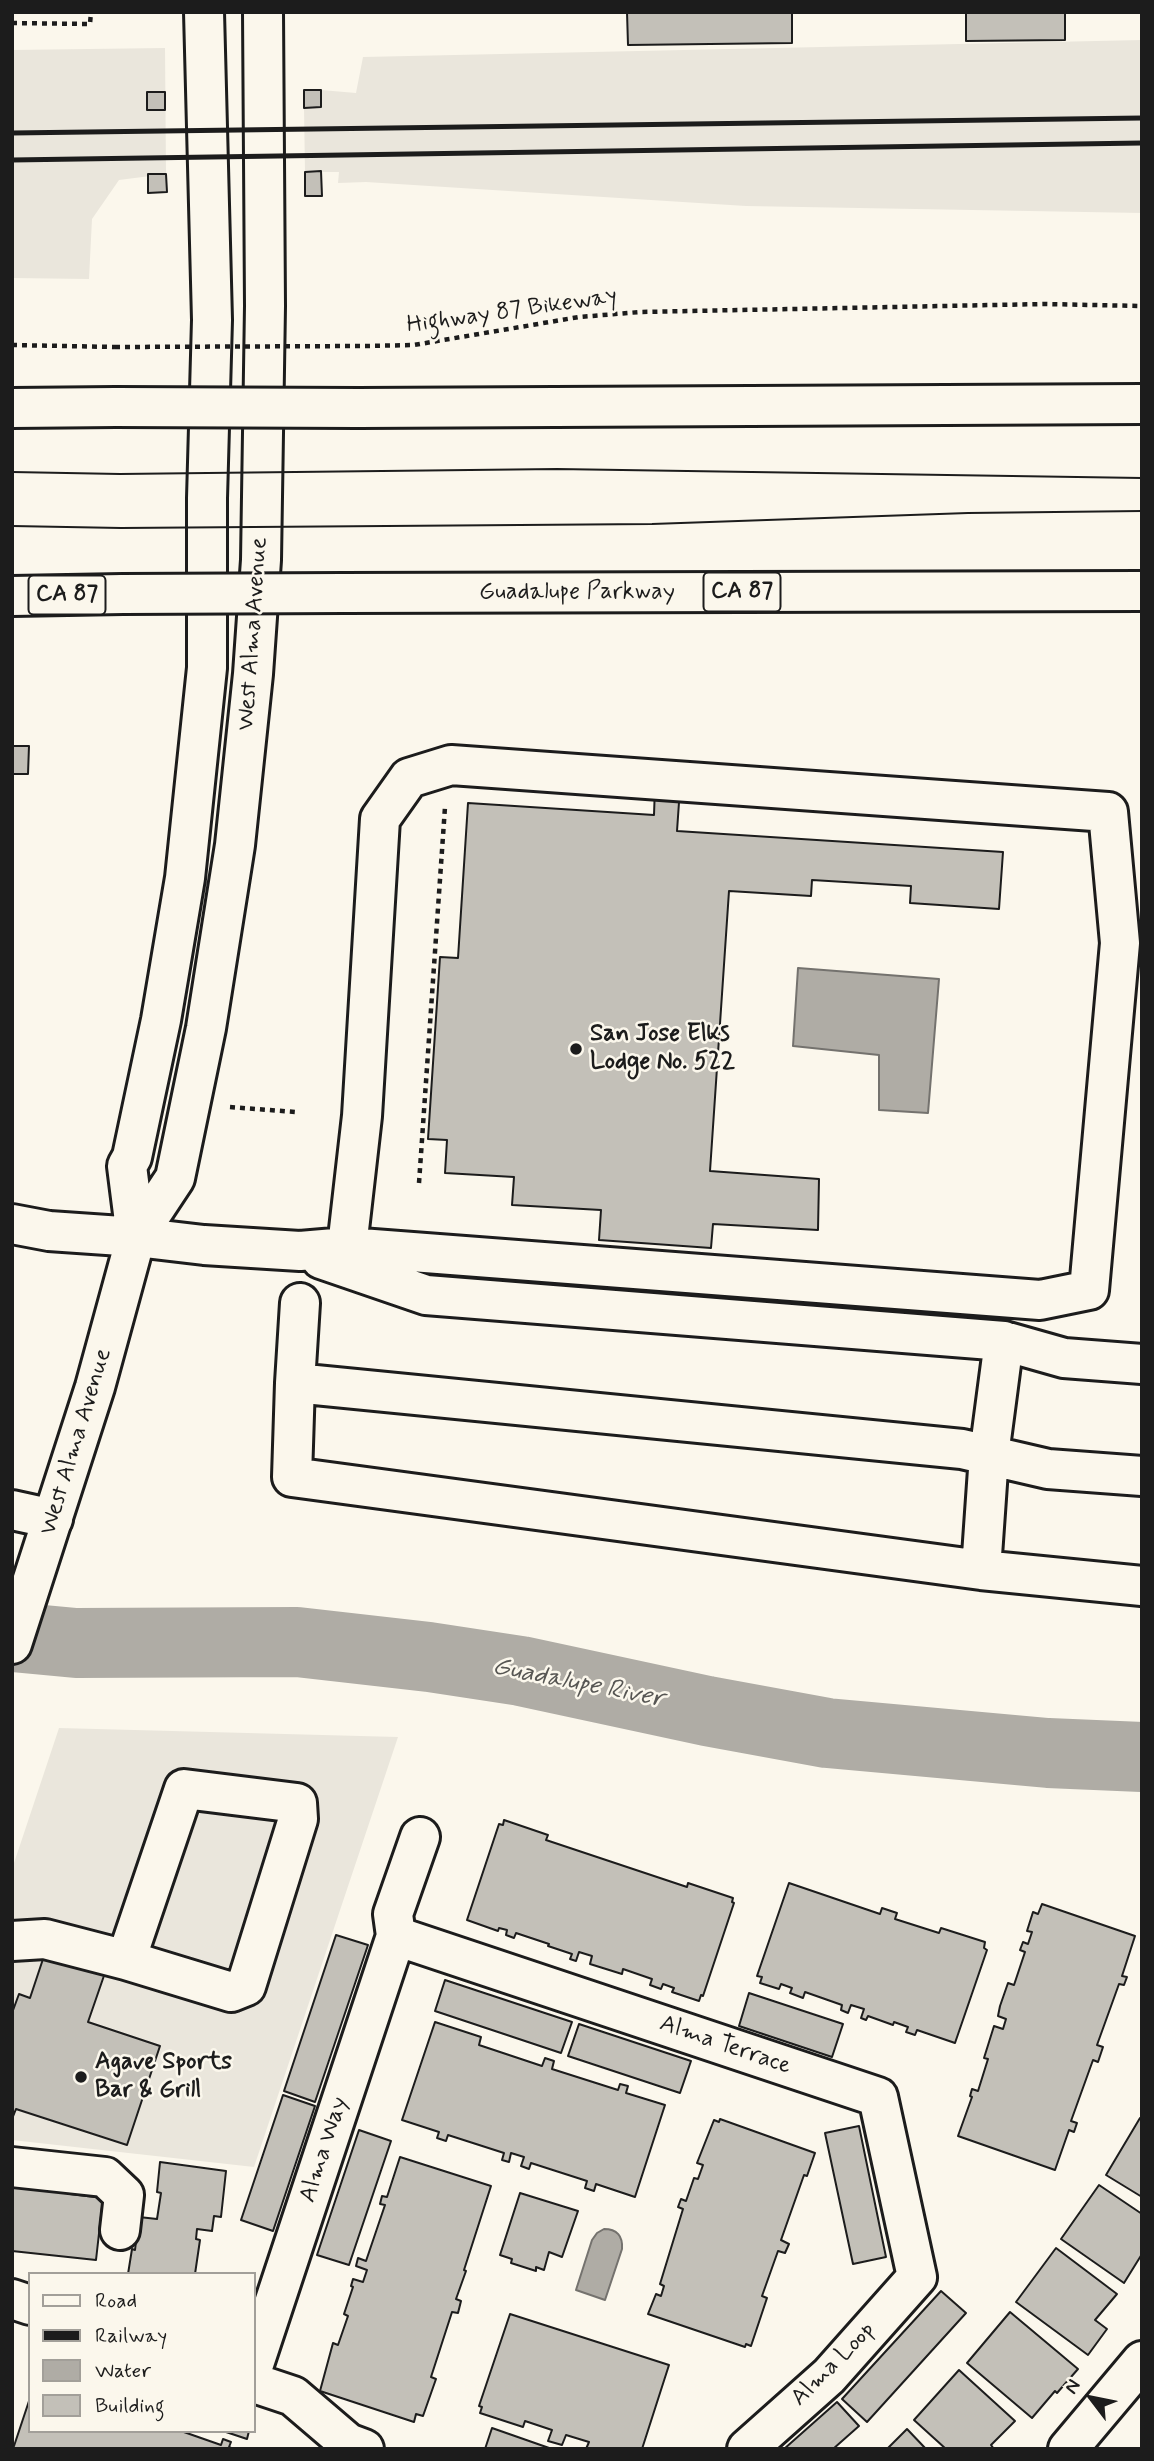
<!DOCTYPE html>
<html>
<head>
<meta charset="utf-8">
<style>
  body { margin:0 }
  #map { position:relative; width:1154px; height:2461px; overflow:hidden; background:#fbf7ec; font-family:Mynerve,sans-serif }
  canvas { display:block }
  .frame { position:absolute; inset:0; border:14px solid #1c1c1c; pointer-events:none }
  .legend { position:absolute; left:28px; top:2272px; width:228px; height:161px; box-sizing:border-box; background:#fbf7ec; border:2px solid #a29f99; margin:0; padding:9px 12px; list-style:none; font-size:21px; color:#1c1c1c }
  .legend li { display:flex; align-items:center; gap:14px; height:35px }
  .legend b { width:35px; border:2px solid #a29f99 }
  .north { position:absolute; left:1056px; top:2363px; width:70px; height:70px; -webkit-text-stroke:5px #fbf7ec; paint-order:stroke; rotate:302deg; font-size:19px; font-weight:700; line-height:28px; text-align:center; color:#1c1c1c }
  .north::after { content:''; display:block; margin:auto; width:24px; height:32px; background:#1c1c1c; clip-path:polygon(50% 0,100% 100%,50% 72%,0 100%) }
</style>
</head>
<body>
<div id="map">
<canvas width="1154" height="2461"></canvas>
<div class="frame"></div>
<ul class="legend">
<li><b style="height:9px;background:#fbf7ec"></b>Road</li>
<li><b style="height:9px;background:#1c1c1c"></b>Railway</li>
<li><b style="height:19px;background:#afaca5"></b>Water</li>
<li><b style="height:19px;background:#c3c0b8"></b>Building</li>
</ul>
<div class="north">N</div>
</div>
<script>
const context = document.querySelector('canvas').getContext('2d');
context.lineJoin = 'round';
function fillPath(path, color) { context.fillStyle = color; context.fill(path, 'evenodd'); }
function strokePath(path, color, width, dash) { context.strokeStyle = color; context.lineWidth = width; context.lineCap = dash ? 'butt' : 'round'; context.setLineDash(dash || []); context.stroke(path); }
function write(font, color, halo, rows, align = 'center') {
  context.font = font + ' Mynerve,sans-serif'; context.lineWidth = 5; context.setLineDash([]); context.textBaseline = 'middle'; context.strokeStyle = halo; context.fillStyle = color; for (const [text, x, y, turn = 0] of rows) {
    context.save(); context.translate(x, y); context.rotate((+turn || 0) * Math.PI / 180); context.textAlign = isNaN(turn) ? turn : align; if (halo) context.strokeText(text, 0, 0); context.fillText(text, 0, 0); context.restore();
  }
}
fillPath(new Path2D(`
  M1142 40V213L746 206 366 182 338 183 339 172H305L304 108 321 107V90L356 93 363 57Z
  M165 48 166 174 119 180 92 219 89 279 12 278V50Z
  M59 1728 398 1737 254 2167 12 2140V1869Z`), '#eae6dc');
const water = new Path2D(`
  M798 968 939 979 928 1113 879 1110V1055L793 1046Z
  M604 2229C617 2229 623 2236 622 2249L605 2300 576 2290 592 2240 597 2233Z`);
fillPath(water, '#afaca5');
strokePath(water, '#74726e', 2);
strokePath(new Path2D(`
  M12 1637 76 1643 297 1642 429 1657 521 1671 707 1711 827 1733 1048 1753 1142 1757`), '#afaca5', 70);
const building = new Path2D(`
  M627 12H792V43L628 45Z
  M966 12H1065V40L966 41Z
  M304 90H321V107L304 108Z
  M147 92H165V110H147Z
  M321 171 322 196H305V172Z
  M148 174H166L167 192 148 193Z
  M12 746H29L28 774H12Z
  M655 786 680 788 677 831 1003 852 999 909 910 903 911 886 812 880 811 896 729 891 710 1171 819 1179 818 1230 713 1224 711 1248 599 1240 601 1210 512 1205 514 1177 445 1173 447 1140 428 1139 440 957 458 958 468 803 654 815Z
  M504 1820 548 1835 546 1840 687 1887 688 1883 733 1898 732 1902 734 1903 703 1996 701 1995 699 2001 672 1992 674 1988 663 1984 661 1989 650 1985 652 1979 623 1969 622 1974 590 1964 592 1956 579 1952 576 1961 570 1959 572 1954 548 1946 549 1944 516 1933 514 1938 506 1935 507 1930 499 1928 498 1931 467 1920 499 1824 503 1825Z
  M789 1883 880 1914 882 1908 897 1913 895 1919 939 1933 941 1928 985 1942 984 1948 987 1950 955 2043 917 2030 915 2035 906 2032 908 2027 894 2022 893 2025 868 2016 866 2020 861 2018 864 2009 851 2005 848 2013 841 2010 842 2005 805 1992 803 1998 790 1993 792 1988 781 1984 779 1989 760 1983 762 1977 757 1976Z
  M1042 1904 1135 1936 1122 1976 1127 1977 1124 1985 1119 1984 1097 2045 1103 2047 1098 2062 1093 2060 1071 2121 1077 2123 1074 2132 1069 2130 1055 2170 958 2136 972 2097 970 2096 972 2089 978 2091 988 2059 984 2058 994 2026 1003 2029 1006 2019 998 2016 1000 2006 1008 1983 1014 1985 1025 1952 1020 1950 1023 1942 1028 1944 1032 1932 1027 1931 1033 1912 1038 1914Z
  M336 1935 368 1945 315 2102 284 2091Z
  M47 1947 107 1967 88 2022 160 2046 127 2145 16 2109 12 2119V2013L19 1994 30 1998Z
  M445 1980 572 2022 561 2053 435 2011Z
  M749 1993 843 2024 832 2057 739 2026Z
  M435 2022 481 2037 479 2045 542 2066 545 2058 554 2061 552 2069 618 2090 620 2084 628 2086 626 2093 665 2105 635 2197 596 2184 594 2191 585 2188 587 2181 531 2163 529 2169 521 2166 524 2157 511 2153 509 2162 502 2160 504 2153 448 2135 446 2141 437 2138 439 2132 402 2120Z
  M579 2024 691 2061 680 2093 568 2056Z
  M283 2095 315 2106 273 2231 241 2220Z
  M1140 2118 1142 2119V2197L1106 2175Z
  M720 2119 815 2153 807 2176 804 2175 781 2240 789 2244 785 2253 778 2251 762 2296 767 2298 751 2346 746 2344 745 2347 648 2314 656 2294 661 2296 664 2286 660 2284 683 2209 678 2207 681 2199 686 2201 694 2178 698 2179 703 2165 697 2163 714 2120 719 2122Z
  M859 2126 886 2257 853 2264 825 2133Z
  M359 2130 391 2141 349 2265 317 2255Z
  M400 2157 491 2186 464 2270 466 2271 456 2299 461 2301 458 2313 452 2312 431 2377 436 2379 423 2416 416 2414 414 2422 320 2391 333 2343 338 2345 348 2316 344 2314 353 2287 351 2286 353 2279 363 2282 367 2270 356 2266 358 2258 366 2261 385 2205 380 2204 382 2196 387 2197Z
  M160 2162 226 2171 221 2217 214 2216 212 2231 197 2229 196 2239 200 2240 195 2274H128L132 2249 135 2250 139 2217 157 2219 161 2193 157 2192Z
  M12 2185 70 2190V2194L103 2198 96 2260 12 2251Z
  M1099 2185 1142 2214V2254L1124 2283 1061 2239Z
  M520 2193 578 2211 562 2257 549 2252 544 2270 536 2267V2271L511 2263 512 2259 500 2255Z
  M1056 2248 1117 2294 1095 2320 1107 2329 1088 2355 1016 2302Z
  M941 2291 966 2313 867 2422 842 2399Z
  M1010 2312 1078 2369 1057 2393 1055 2391 1032 2418 967 2363Z
  M510 2314 669 2365 642 2449H586L589 2442 566 2435 562 2445 548 2441 552 2430 525 2421 523 2427 480 2413 482 2407 479 2406Z
  M959 2370 1015 2421 991 2445 994 2449H946L914 2420Z
  M30 2398V2431H181L221 2445 223 2439 231 2442 229 2447 233 2449H13Z
  M837 2402 859 2426 833 2449H784Z
  M492 2428 552 2449H485Z
  M907 2429 926 2449H887Z
  M223 2431H249L247 2439Z`);
fillPath(building, '#c3c0b8');
strokePath(building, '#1c1c1c', 2);
const minor = new Path2D(`
  M136 1237 204 1245 300 1251 347 1247 1040 1300 1089 1290 1120 943 1108 812 451 765 409 778 380 819 362 1116 347 1247
  M321 1259 426 1295 1004 1341 1064 1358 1142 1364
  M300 1303 295 1383 292 1477 981 1570 1142 1586
  M295 1383 962 1449 1048 1469 1142 1476
  M12 1510 53 1519
  M981 1570 989 1455 1004 1341
  M396 1936 878 2097 917 2277 829 2376 747 2449
  M12 1941 45 1939 126 1960 231 1992 246 1986 298 1819 297 1803 184 1789 126 1960
  M12 2167 105 2177 124 2195 120 2230
  M12 2299 30 2305
  M254 2364 396 1936 393 1914 420 1837
  M254 2383 293 2396 348 2443 364 2449
  M1068 2449 1142 2361`);
const major = new Path2D(`
  M12 1224 49 1231 136 1237
  M136 1237 127 1166 132 1157 161 1020 185 878 207 668V498L212 320 204 12
  M12 1644 95 1387 136 1237 175 1178 206 1028 235 845 253 674 261 560 265 306 263 12`);
const highway = new Path2D(`
  M12 408 116 407
  M359 408 1142 404
  M343 593 1142 591
  M12 596 123 594`);
strokePath(minor, '#1c1c1c', 44);
strokePath(major, '#1c1c1c', 44);
strokePath(highway, '#1c1c1c', 44);
strokePath(new Path2D(`
  M12 23 90 24 91 12
  M12 345 115 347
  M365 346 414 345 579 317 640 312 1044 304 1142 306
  M230 1107 295 1112
  M419 1183 445 807`), '#1c1c1c', 4.5, [5, 5]);
strokePath(minor, '#fbf7ec', 38);
strokePath(major, '#fbf7ec', 38);
strokePath(highway, '#fbf7ec', 38);
strokePath(new Path2D(`
  M12 472 120 474 557 469 1142 478
  M12 526 121 528 652 524 968 513 1142 511`), '#1c1c1c', 2);
strokePath(new Path2D(`
  M12 133 1142 118
  M12 160 1142 143`), '#1c1c1c', 5);
const highwayBridge = new Path2D(`
  M116 407 359 408
  M123 594 343 593`);
strokePath(highwayBridge, '#1c1c1c', 44, []);
strokePath(new Path2D(`
  M115 347 365 346`), '#1c1c1c', 4.5, [5, 5]);
strokePath(highwayBridge, '#fbf7ec', 38);
for (const [x, y, r, color] of [
  [576,1049,7,"#1c1c1c"],
  [81,2077,7,"#1c1c1c"]
]) { const dot = new Path2D(); dot.arc(x, y, r, 0, 2 * Math.PI); context.fillStyle = color; context.fill(dot); strokePath(dot, '#fbf7ec', 2.5); }
for (const [x, y, w] of [
  [742,592,77],
  [67,595,77]
]) { const box = new Path2D(); box.roundRect(x - w / 2, y - 19.5, w, 39, 5); context.fillStyle = '#fbf7ec'; context.fill(box); strokePath(box, '#1c1c1c', 2); }
write('bold 23px', '#1c1c1c', null, [
  ["CA 87",742,592],
  ["CA 87",67,595]
]);
write('24px', '#1c1c1c', '#fbf7ec', [
  ["Highway 87 Bikeway",512,312,-8],
  ["Guadalupe Parkway",577,593],
  ["West Alma Avenue",254,634,-86],
  ["West Alma Avenue",77,1442,-73],
  ["Alma Terrace",725,2046,19],
  ["Alma Way",325,2150,-72],
  ["Alma Loop",834,2365,-45]
]);
write('bold 24px', '#1c1c1c', '#fbf7ec', [
  ["San Jose Elks",590,1035],
  ["Lodge No. 522",590,1063],
  ["Agave Sports",95,2063],
  ["Bar & Grill",95,2091]
], 'left');
write('italic 26px', '#575653', '#fbf7ec', [
  ["Guadalupe River",578,1684,11]
]);
</script>
</body>
</html>
